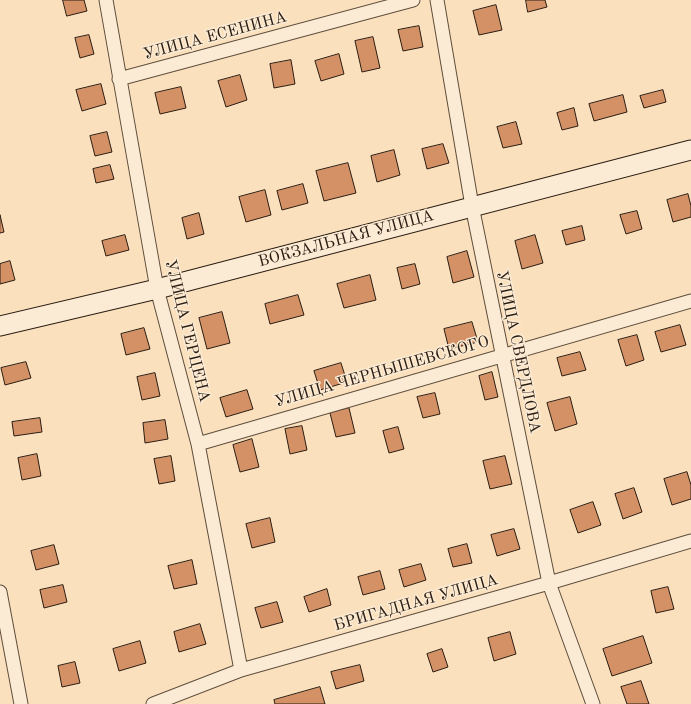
<!DOCTYPE html>
<html>
<head>
<meta charset="utf-8">
<style>
  body { margin:0 }
  canvas { display:block; background:#fbe0bd }
</style>
</head>
<body>
<canvas width="691" height="704"></canvas>
<script>
const context = document.querySelector('canvas').getContext('2d');
context.lineJoin = 'round';
function fillPath(path, color) { context.fillStyle = color; context.fill(path, 'evenodd'); }
function strokePath(path, color, width, dash) { context.strokeStyle = color; context.lineWidth = width; context.lineCap = dash ? 'butt' : 'round'; context.setLineDash(dash || []); context.stroke(path); }
function write(font, color, halo, rows, align = 'center') {
  context.font = font + ' "Old Standard TT",serif'; context.lineWidth = 3; context.setLineDash([]); context.textBaseline = 'middle'; context.strokeStyle = halo; context.fillStyle = color; for (const [text, x, y, turn = 0] of rows) {
    context.save(); context.translate(x, y); context.rotate((+turn || 0) * Math.PI / 180); context.textAlign = isNaN(turn) ? turn : align; if (halo) context.strokeText(text, 0, 0); context.fillText(text, 0, 0); context.restore();
  }
}
const building = new Path2D(`
  M63 0H84L87 11 67 16Z
  M526 0H545L547 7 528 12Z
  M496 5 502 30 479 35 473 11Z
  M419 26 423 47 403 51 398 30Z
  M89 35 94 54 80 58 75 38Z
  M373 37 380 68 362 72 355 41Z
  M339 54 344 74 321 81 315 61Z
  M291 60 295 84 274 88 270 64Z
  M240 75 247 100 226 107 218 81Z
  M101 84 106 104 82 111 76 90Z
  M181 87 186 108 160 114 155 93Z
  M663 90 666 102 644 108 640 96Z
  M623 95 627 112 594 121 589 104Z
  M574 108 578 126 562 130 557 113Z
  M516 122 522 144 503 148 497 127Z
  M107 132 112 152 95 156 90 136Z
  M443 144 449 163 427 169 422 149Z
  M394 150 400 175 377 182 371 156Z
  M348 163 356 193 324 201 316 171Z
  M110 165 114 179 96 183 93 169Z
  M303 184 308 203 282 210 277 191Z
  M265 190 271 215 246 222 239 197Z
  M688 194 691 206V217L673 222 667 200Z
  M637 211 642 229 626 234 620 215Z
  M199 213 204 234 187 239 182 218Z
  M0 215 4 232 0 233Z
  M582 226 585 240 566 245 562 231Z
  M125 235 129 250 106 256 102 241Z
  M535 235 543 263 522 269 515 241Z
  M467 251 474 277 453 283 447 257Z
  M10 261 15 280 0 284V264Z
  M415 264 420 284 402 289 397 268Z
  M370 275 376 300 344 308 337 284Z
  M298 295 304 315 270 324 265 304Z
  M222 312 230 343 207 349 199 318Z
  M472 322 478 342 449 349 444 329Z
  M680 325 686 345 661 352 655 332Z
  M144 328 150 349 126 355 121 334Z
  M637 335 644 360 626 366 618 340Z
  M580 352 586 370 562 376 557 358Z
  M26 362 31 378 5 385 1 368Z
  M341 363 347 382 320 390 314 371Z
  M492 372 498 397 485 400 479 376Z
  M155 373 160 396 142 400 137 377Z
  M247 390 253 409 226 417 220 398Z
  M435 393 440 414 423 418 417 397Z
  M570 397 577 424 555 431 547 403Z
  M349 408 355 433 336 437 330 413Z
  M40 418 42 432 14 436 12 422Z
  M165 420 168 439 145 443 143 423Z
  M302 426 307 450 290 454 285 429Z
  M398 427 404 449 389 453 383 431Z
  M252 439 259 467 240 472 233 445Z
  M37 454 41 476 22 480 18 458Z
  M171 456 175 481 159 484 154 459Z
  M505 456 512 484 490 489 483 461Z
  M687 472 691 485V499L672 505 664 479Z
  M634 488 642 512 623 519 615 494Z
  M593 502 601 525 578 533 570 510Z
  M270 518 275 542 252 548 246 524Z
  M514 529 520 549 497 556 491 535Z
  M467 544 472 563 453 567 448 549Z
  M54 545 59 564 36 570 31 551Z
  M192 560 197 584 174 589 168 566Z
  M421 564 426 580 404 587 399 570Z
  M380 571 385 589 363 595 358 577Z
  M63 585 67 602 44 608 40 590Z
  M668 587 674 609 656 613 651 591Z
  M327 589 331 605 309 612 304 597Z
  M277 602 283 622 261 628 255 608Z
  M200 624 206 644 179 652 174 632Z
  M510 632 516 654 494 661 488 638Z
  M643 636 652 663 612 676 603 649Z
  M140 641 146 663 119 671 113 649Z
  M442 649 448 667 433 672 427 654Z
  M75 662 80 683 62 687 58 666Z
  M360 665 364 681 336 689 331 672Z
  M641 681 649 704H627L621 687Z
  M320 687 325 704H275L274 700Z`);
fillPath(building, '#d39165');
strokePath(building, '#2a1d12', 1);
const street = new Path2D(`
  M106 0 157 289 198 444 241 670
  M437 0 472 206 549 583 593 704
  M119 79 413 0
  M198 444 691 301
  M0 592 21 704
  M153 704 241 670 549 583 691 541`);
const secondary = new Path2D(`
  M0 326 157 289 691 150`);
strokePath(street, '#5e4e3d', 15);
strokePath(secondary, '#2a1d12', 21);
strokePath(street, '#fcebd4', 13);
strokePath(secondary, '#fcebd4', 19);
write('16px', '#2a1d12', '#fcebd4', [
  ["УЛИЦА ЕСЕНИНА",215,36,-15],
  ["ВОКЗАЛЬНАЯ УЛИЦА",346,239,-15],
  ["УЛИЦА ГЕРЦЕНА",187,331,76],
  ["УЛИЦА СВЕРДЛОВА",518,352,78],
  ["УЛИЦА ЧЕРНЫШЕВСКОГО",382,372,-16],
  ["БРИГАДНАЯ УЛИЦА",416,603,-16]
]);
</script>
</body>
</html>
